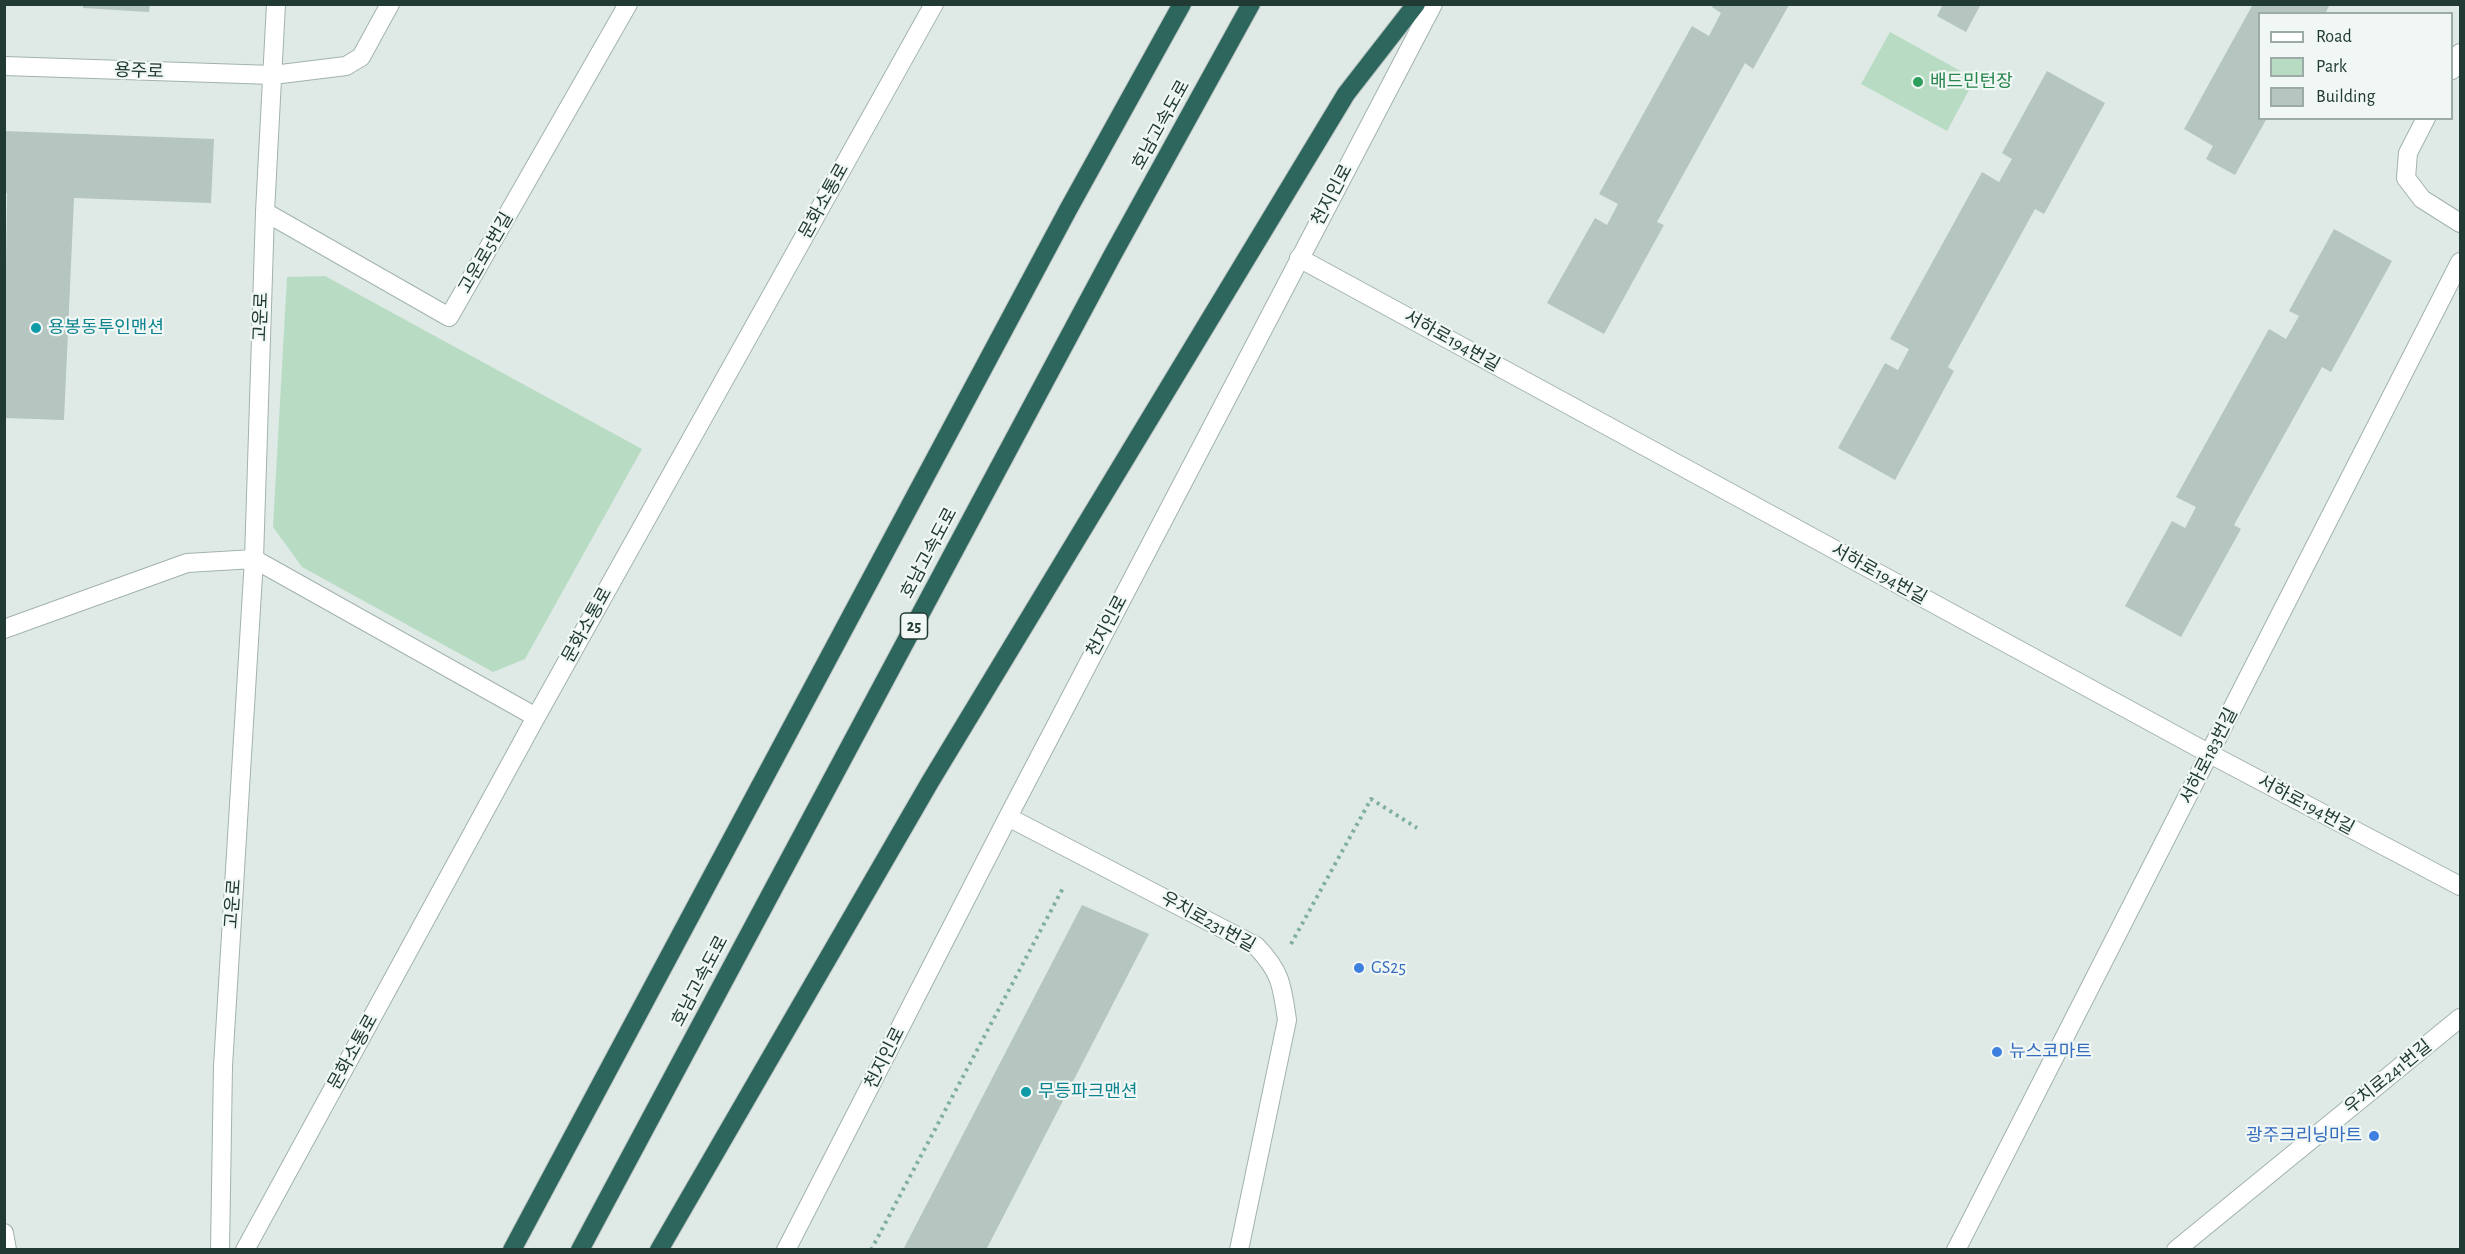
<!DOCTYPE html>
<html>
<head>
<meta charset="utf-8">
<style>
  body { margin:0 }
  #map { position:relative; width:2465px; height:1254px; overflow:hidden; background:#dfeae6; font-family:"Alegreya Sans",sans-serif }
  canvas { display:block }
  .frame { position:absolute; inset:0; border:6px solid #213a34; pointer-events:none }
  .legend { position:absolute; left:2258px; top:12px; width:195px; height:108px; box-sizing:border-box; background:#f0f7f4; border:2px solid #9daba7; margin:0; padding:8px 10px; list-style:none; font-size:18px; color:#213a34 }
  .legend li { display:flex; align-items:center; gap:12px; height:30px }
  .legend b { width:30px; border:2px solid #9daba7 }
</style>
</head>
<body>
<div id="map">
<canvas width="2465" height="1254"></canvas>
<div class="frame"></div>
<ul class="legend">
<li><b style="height:8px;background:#fff"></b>Road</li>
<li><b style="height:16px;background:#b8dcc3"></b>Park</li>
<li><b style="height:16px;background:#b5c5bf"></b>Building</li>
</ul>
</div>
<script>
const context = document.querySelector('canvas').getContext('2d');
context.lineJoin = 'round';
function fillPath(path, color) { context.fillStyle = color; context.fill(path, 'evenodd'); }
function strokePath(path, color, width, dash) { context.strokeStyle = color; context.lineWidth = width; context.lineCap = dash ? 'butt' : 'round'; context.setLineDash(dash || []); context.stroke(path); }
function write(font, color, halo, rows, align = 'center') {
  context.font = font + ' "Alegreya Sans","Noto Sans KR",sans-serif'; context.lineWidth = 4.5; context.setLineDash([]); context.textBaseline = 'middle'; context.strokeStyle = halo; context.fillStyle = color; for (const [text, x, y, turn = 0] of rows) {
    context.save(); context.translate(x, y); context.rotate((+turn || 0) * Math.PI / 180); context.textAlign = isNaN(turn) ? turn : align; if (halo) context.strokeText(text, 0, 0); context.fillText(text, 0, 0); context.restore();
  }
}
fillPath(new Path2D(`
  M1890 32 1975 79 1947 131 1861 84Z
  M325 276 642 449 525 659 493 672 302 567 273 527 287 277Z`), '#b8dcc3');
fillPath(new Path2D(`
  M83 4H150L149 12 83 8Z
  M1943 4H1981L1966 32 1937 16Z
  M2253 4H2330L2325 14H2260V118H2267L2235 175 2206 159 2213 146 2184 129Z
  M1713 5H1789L1753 69 1745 63 1657 222 1664 225 1604 334 1547 303 1595 218 1607 225 1618 204 1599 194 1692 26 1709 36 1721 13 1712 7Z
  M2047 71 2105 103 2044 214 2035 209 1948 367 1954 371 1895 480 1838 448 1885 363 1898 370 1909 349 1890 339 1982 172 1999 182 2012 159 2002 153Z
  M4 131 214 139 211 203 74 198 64 420 4 418 7 193H4Z
  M2334 229 2392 261 2331 372 2322 367 2234 525 2241 529 2181 637 2125 606 2172 521 2185 528 2196 507 2176 497 2269 329 2286 339 2299 316 2289 311Z
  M1082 905 1149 934 986 1250H903Z`), '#b5c5bf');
const minor = new Path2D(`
  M4 66 273 75 346 66 361 57 390 4
  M2452 70 2460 53
  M2426 118 2408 153 2406 178 2422 199 2460 223
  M265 212 449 317 628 4
  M1299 258 2210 754 2460 886
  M4 629 187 563 254 559 536 717
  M1008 817 1256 946C1281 972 1282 985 1287 1020L1239 1250
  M4 1233 7 1250
  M220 1250 223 1066 254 559 265 212 276 4
  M245 1250 536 717 934 4
  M786 1250 1008 817 1433 4
  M1956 1250 2460 262
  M2176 1250 2460 1018`);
const highway = new Path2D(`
  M512 1250 1069 208 1182 4
  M580 1250 1112 256 1251 4
  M659 1250 930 782 1346 94 1416 4`);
strokePath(minor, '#a2b2ad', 20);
strokePath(highway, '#bcc4c2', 20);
strokePath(new Path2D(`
  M1291 944 1371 799 1417 828
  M871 1250 1063 888`), '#80aea1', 4, [3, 4.5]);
strokePath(minor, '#fff', 18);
strokePath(highway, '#2d665c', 18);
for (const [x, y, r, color] of [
  [1918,82,6,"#2e9e5b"],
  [36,328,6,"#0f9aa8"],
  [1359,968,6,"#3f7fe0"],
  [1997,1052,6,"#3f7fe0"],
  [1026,1092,6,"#0f9aa8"],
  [2374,1136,6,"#3f7fe0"]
]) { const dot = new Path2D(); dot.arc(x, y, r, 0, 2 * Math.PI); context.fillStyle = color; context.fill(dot); strokePath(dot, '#f0f7f4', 2); }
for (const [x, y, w] of [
  [914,626,27]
]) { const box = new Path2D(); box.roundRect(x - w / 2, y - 13, w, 26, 4.5); context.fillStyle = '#f0f7f4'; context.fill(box); strokePath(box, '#213a34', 1.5); }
write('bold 16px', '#213a34', null, [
  ["25",914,626]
]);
write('18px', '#213a34', '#f0f7f4', [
  ["용주로",139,71,2],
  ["호남고속도로",1161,125,-61],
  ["천지인로",1332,195,-62],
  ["문화소통로",824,201,-61],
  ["고운로5번길",486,253,-60],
  ["고운로",261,317,-88],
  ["서하로194번길",1452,341,29],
  ["호남고속도로",929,553,-62],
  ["서하로194번길",1879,574,29],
  ["문화소통로",587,625,-61],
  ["천지인로",1107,626,-62],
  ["서하로183번길",2209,756,-63],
  ["서하로194번길",2306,805,28],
  ["고운로",233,904,-86],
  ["우치로231번길",1208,922,29],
  ["호남고속도로",700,981,-62],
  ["문화소통로",353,1052,-61],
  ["천지인로",885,1058,-63],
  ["우치로241번길",2388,1077,-39]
]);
write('18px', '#27864d', '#f0f7f4', [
  ["배드민턴장",1930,82]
], 'left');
write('18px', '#0d838f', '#f0f7f4', [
  ["용봉동투인맨션",48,328],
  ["무등파크맨션",1038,1092]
], 'left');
write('18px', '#366cbe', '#f0f7f4', [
  ["GS25",1371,968],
  ["뉴스코마트",2009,1052],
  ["광주크리닝마트",2362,1136,"right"]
], 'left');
</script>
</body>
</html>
